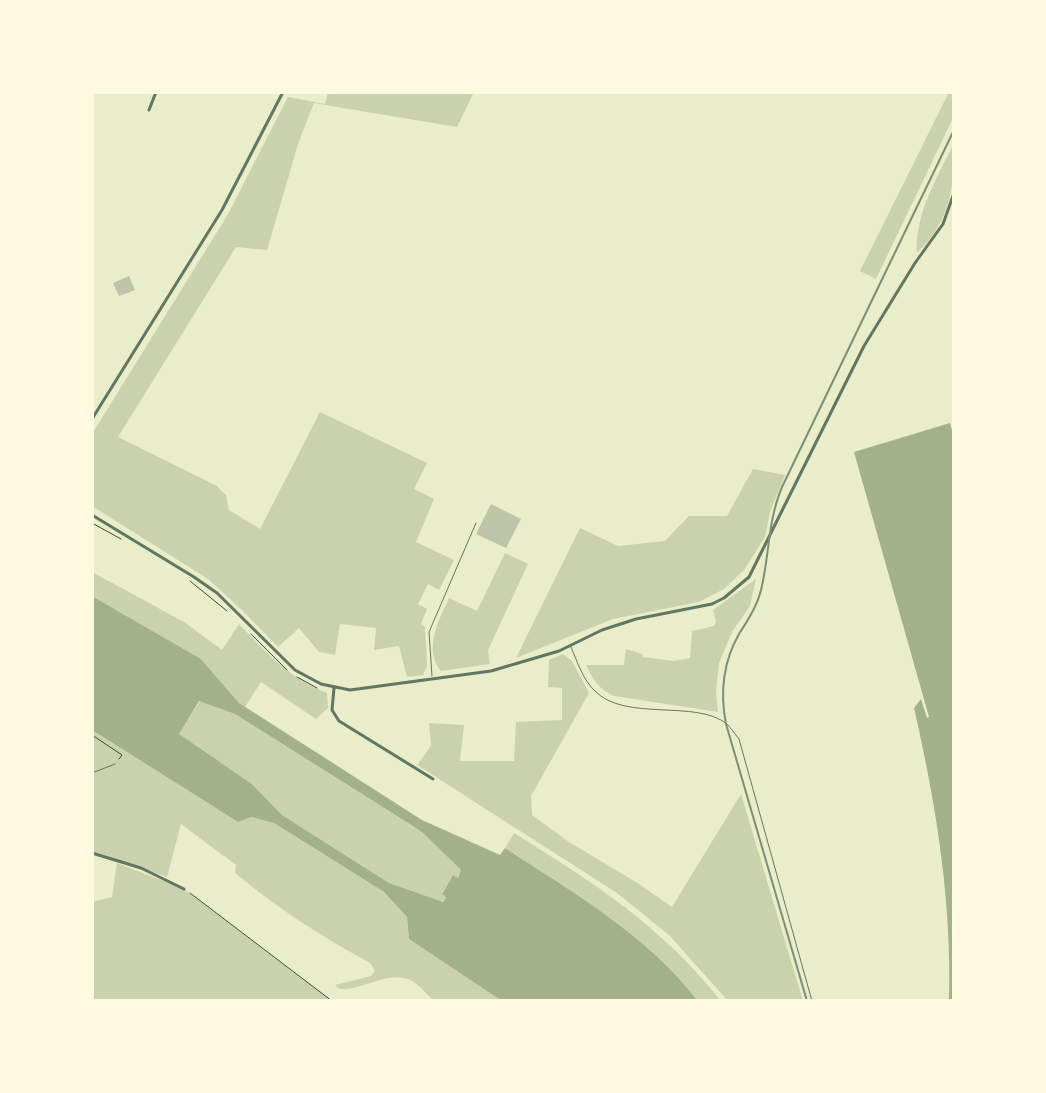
<!DOCTYPE html>
<html>
<head>
<meta charset="utf-8">
<style>
  body { margin:0 }
  #map { position:relative; width:1046px; height:1093px; overflow:hidden; background:#e9edc9; font-family:"Fira Sans",sans-serif }
  canvas { display:block }
  .frame { position:absolute; inset:0; border:94px solid #fefae0; pointer-events:none }
</style>
</head>
<body>
<div id="map">
<canvas width="1046" height="1093"></canvas>
<div class="frame"></div>
</div>
<script>
const context = document.querySelector('canvas').getContext('2d');
context.lineJoin = 'round';
function fillPath(path, color) { context.fillStyle = color; context.fill(path, 'evenodd'); }
function strokePath(path, color, width, dash) { context.strokeStyle = color; context.lineWidth = width; context.lineCap = dash ? 'butt' : 'round'; context.setLineDash(dash || []); context.stroke(path); }
fillPath(new Path2D(`
  M328 92H474L457 127 314 103 299 141 267 250 236 247 118 437 217 486 226 495 229 510 260 529 320 412 427 463 414 489 434 499 416 542 454 560 439 590 428 584 418 604 427 609 421 624 425 627 427 666 423 675 407 677 399 646 374 650 376 628 340 624 335 655 319 652 299 628 278 647 243 611 208 579 92 506V434L227 216 288 97 325 104Z
  M949 92H954V116L876 279 860 271Z
  M954 143C954 188 951 220 917 253 915 213 937 178 954 143Z
  M753 469 785 475 770 512 765 537 744 570 724 589 699 602 613 619 516 658 580 528 618 546 665 541 689 516H727Z
  M505 553 528 564 488 650 490 664 441 671C423 650 439 619 449 598L477 611Z
  M92 572 184 622 222 650 239 624C266 652 290 679 327 693L328 708 316 719 261 682 245 707 239 703 201 659 92 596Z
  M756 579 750 606 732 632 719 663 716 692 718 712 614 696C599 690 593 679 586 665H624L626 649 642 654 643 657 674 661 690 658 692 631 714 626 716 622 713 610Z
  M563 654 572 661 589 693 531 796 532 815 569 842 639 884 672 907 741 794 803 1001H728L670 936 617 893 417 765 431 746 429 723 464 725 460 761H514L516 722 562 720V688L548 687 549 660Z
  M200 701 235 714 423 833 461 870 458 878 453 875 442 893 446 897 442 902 389 883 282 815 252 784 178 734Z
  M92 730 238 822 250 817 274 823 384 892 407 917 409 939 502 1001H434C426 994 420 985 410 980 388 970 363 991 340 989L335 985 371 976 375 971 370 963C322 937 277 908 235 873L236 865 181 824 167 877 92 851Z
  M514 833C597 885 659 924 721 1001H698C647 935 574 893 505 848Z
  M117 863 184 889 332 1001H92V902L112 897Z`), '#cad2ad');
fillPath(new Path2D(`
  M950 423 954 437V1001H949C952 902 936 804 914 708L921 699 927 718 929 717 854 452Z
  M92 596 201 659 239 703 422 820 500 855 505 848C574 893 647 935 698 1001H502L409 939 407 917 384 892 274 823 251 817 238 822 92 730ZM199 701 235 714 411 825 423 833 461 870 458 878 453 875 442 894 446 897 443 902 389 883 282 815 252 784 179 734Z`), '#a3b18a');
fillPath(new Path2D(`
  M129 276 135 290 119 296 113 283Z
  M491 504 521 519 506 548 476 534Z`), '#bcc5a7');
strokePath(new Path2D(`
  M92 523 121 539
  M190 581 227 611
  M251 634 287 670
  M297 677 317 688
  M92 735 122 755 119 759
  M190 893 332 1001`), '#344e41', 1);
strokePath(new Path2D(`
  M571 647C577 661 583 680 595 691 625 722 696 699 727 724 731 728 735 734 739 739L812 1001
  M432 676 429 632 476 523
  M92 773 115 764`), '#617663', 1);
strokePath(new Path2D(`
  M149 110 156 92
  M92 419 222 210 283 92
  M92 515 194 577 217 593 295 670 321 684 350 690 491 671 559 651 602 630 636 619 712 604 724 598 749 577 864 346 915 263 943 224 954 193
  M334 688 332 710 339 721 433 779
  M92 853 141 868 184 889`), '#617663', 3);
strokePath(new Path2D(`
  M807 1001 726 724C720 693 723 662 739 634 748 620 757 606 761 590 770 554 767 523 782 487L954 130`), '#7c8e77', 2);
</script>
</body>
</html>
